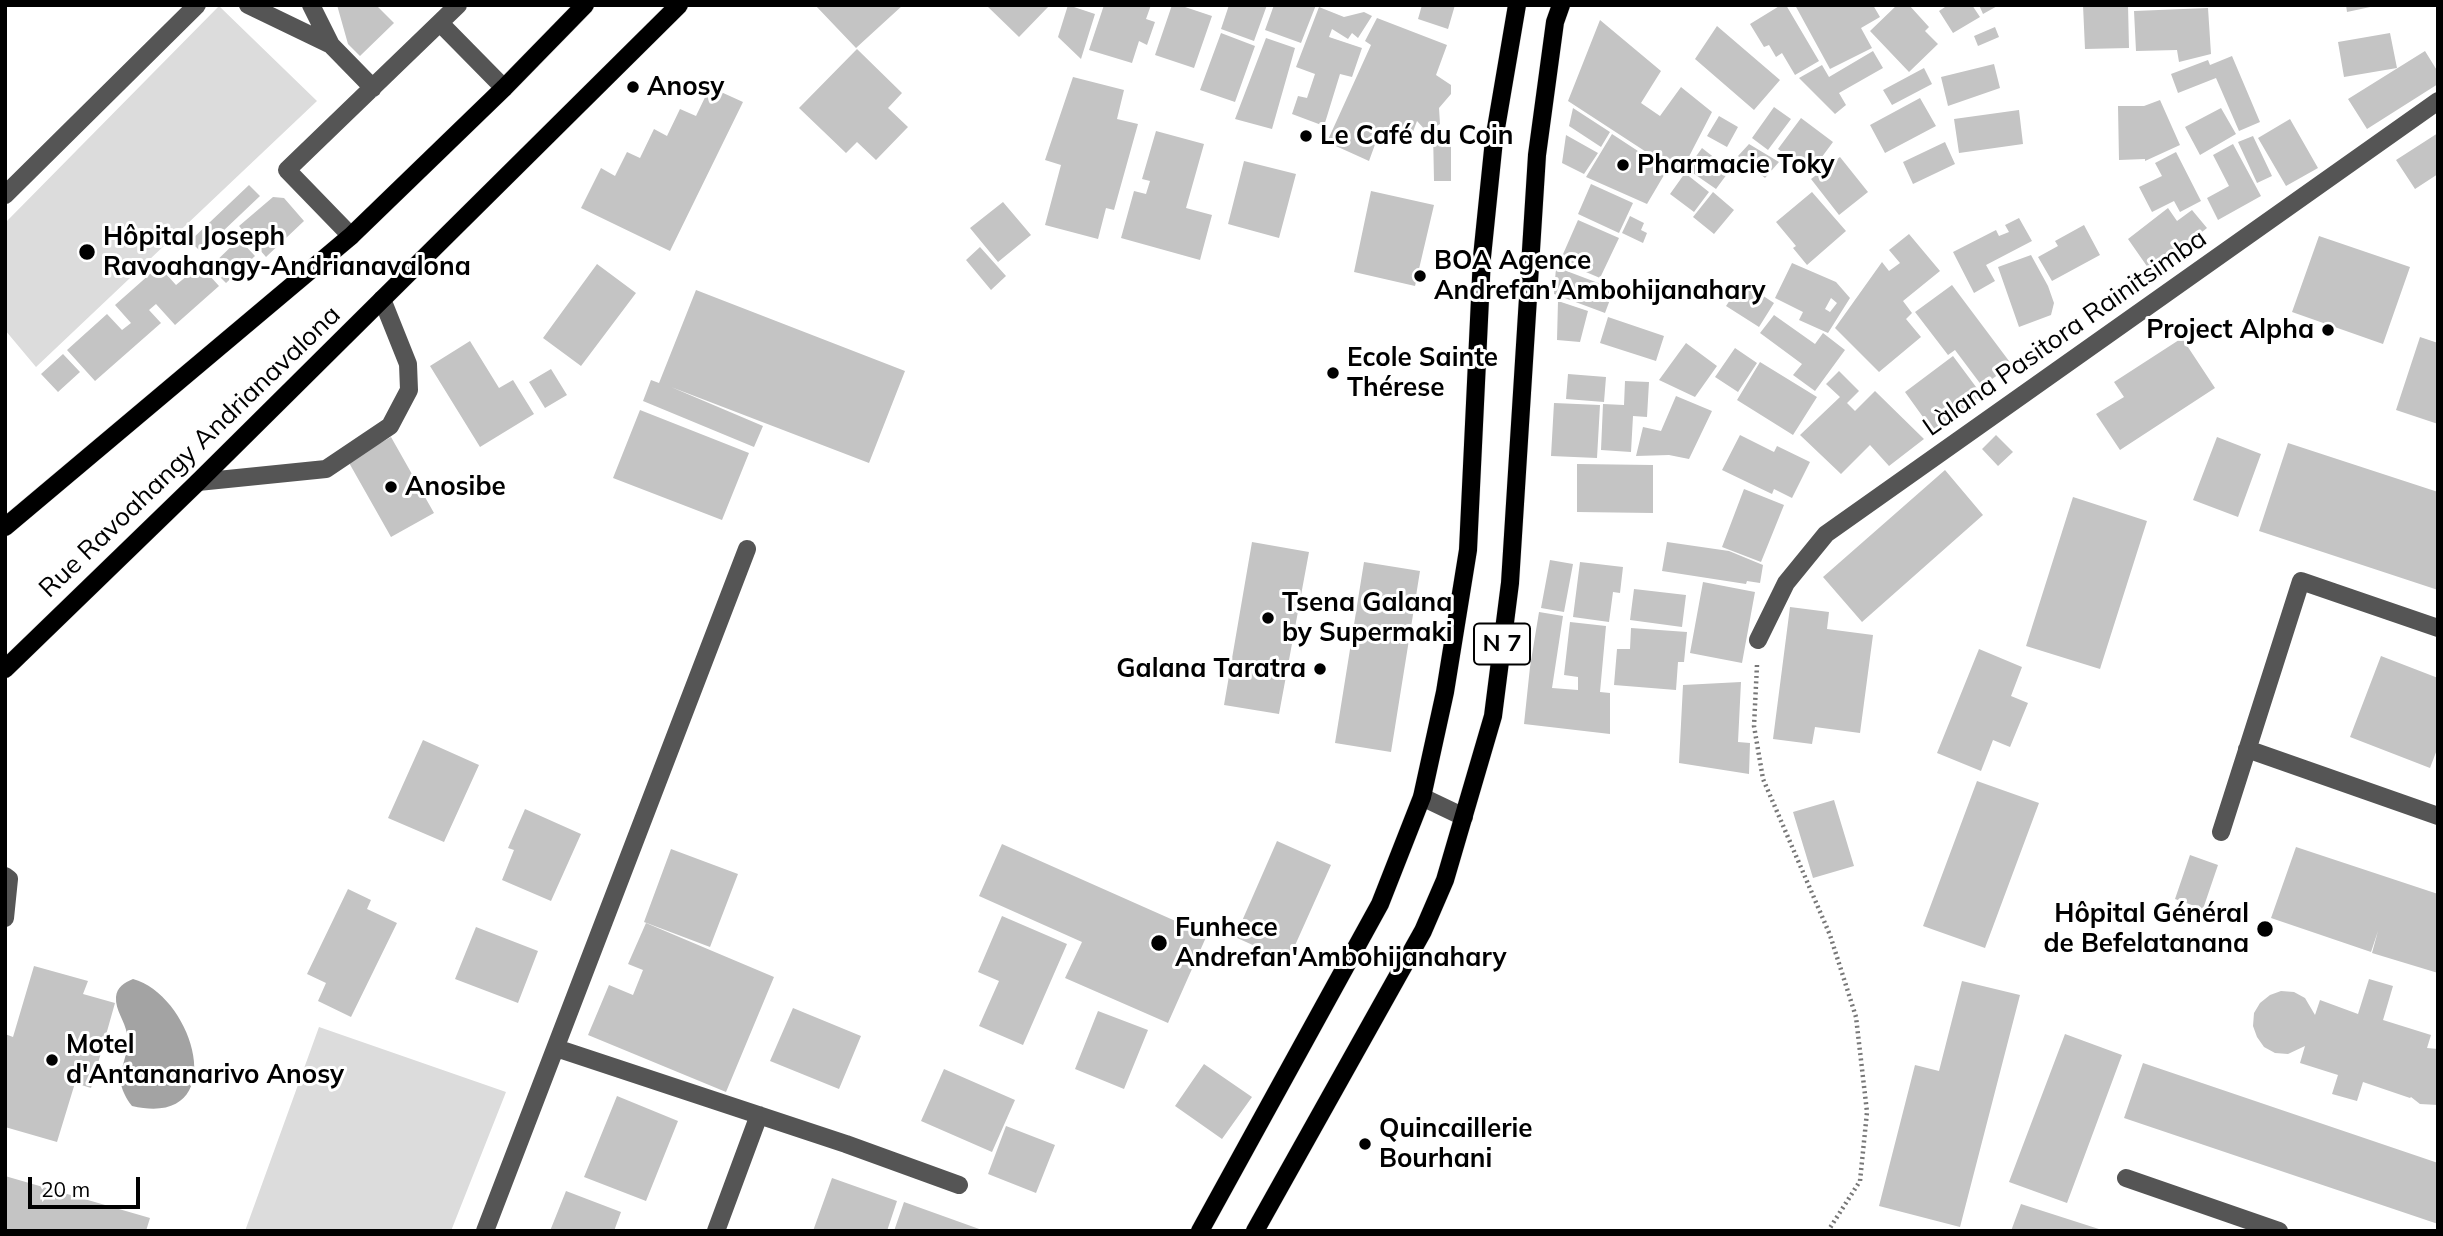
<!DOCTYPE html>
<html>
<head>
<meta charset="utf-8">
<style>
  body { margin:0 }
  #map { position:relative; width:2443px; height:1236px; overflow:hidden; background:#fff; font-family:Mulish,sans-serif }
  canvas { display:block }
  .frame { position:absolute; inset:0; border:7px solid #000; pointer-events:none }
  .scale { position:absolute; left:28px; top:1177px; width:112px; height:32px; box-sizing:border-box; border:4px solid #000; border-top:0; padding-left:9px; font-size:21px; line-height:24px; white-space:nowrap; color:#000; -webkit-text-stroke:5px #fff; paint-order:stroke }
</style>
</head>
<body>
<div id="map">
<canvas width="2443" height="1236"></canvas>
<div class="frame"></div>
<div class="scale">20 m</div>
</div>
<script>
const context = document.querySelector('canvas').getContext('2d');
context.lineJoin = 'round';
function fillPath(path, color) { context.fillStyle = color; context.fill(path, 'evenodd'); }
function strokePath(path, color, width, dash) { context.strokeStyle = color; context.lineWidth = width; context.lineCap = dash ? 'butt' : 'round'; context.setLineDash(dash || []); context.stroke(path); }
function write(font, color, halo, rows, align = 'center') {
  context.font = font + ' Mulish,sans-serif'; context.lineWidth = 6; context.setLineDash([]); context.textBaseline = 'middle'; context.strokeStyle = halo; context.fillStyle = color; for (const [text, x, y, turn = 0] of rows) {
    context.save(); context.translate(x, y); context.rotate((+turn || 0) * Math.PI / 180); context.textAlign = isNaN(turn) ? turn : align; if (halo) context.strokeText(text, 0, 0); context.fillText(text, 0, 0); context.restore();
  }
}
fillPath(new Path2D(`
  M219 6 317 101 36 367 5 330V223Z
  M319 1027 506 1092 451 1231H245Z`), '#dcdcdc');
fillPath(new Path2D(`
  M133 979C195 996 233 1129 132 1106 108 1073 130 1068 127 1034 125 1021 115 1010 116 997 117 987 124 983 133 979Z`), '#a3a3a3');
fillPath(new Path2D(`
  M337 5H376L394 23 360 56 348 44Z
  M815 5H903L856 48Z
  M986 5H1050L1019 37Z
  M1068 5 1095 14 1081 59 1058 37Z
  M1104 5H1151L1146 19 1155 22 1147 45 1139 41 1132 63 1089 50Z
  M1172 5H1179L1212 16 1194 68 1155 55Z
  M1229 5H1267L1254 41 1221 29Z
  M1274 5H1316L1301 43 1265 30Z
  M1422 5H1455L1448 29 1418 19Z
  M1781 5H1786L1819 61 1795 75 1782 53 1776 57 1769 45 1764 47 1750 24Z
  M1795 5H1873L1880 17 1861 28 1872 48 1830 69Z
  M1897 5H1909L1929 27 1925 31 1938 44 1909 72 1870 31Z
  M1948 5H1972L1980 17 1953 33 1939 11Z
  M1979 5H1999L1983 14Z
  M2083 5H2128L2129 48 2085 49Z
  M2346 5H2375V6L2347 12Z
  M1319 7 1344 17 1364 12 1372 16 1358 38 1352 33 1348 39 1332 29 1329 37 1362 48 1352 77 1340 74 1324 126 1292 114 1298 96 1307 98 1315 74 1296 67Z
  M2208 8 2211 54 2179 62 2177 50 2136 51 2134 11Z
  M1377 18 1447 45 1436 75 1451 85V94L1439 108 1440 124 1427 132 1417 121 1411 137 1385 129 1381 140 1377 139 1369 161 1327 142 1371 45 1365 41Z
  M1600 20 1661 71 1641 103 1660 116 1681 87 1712 112 1680 174 1568 101Z
  M1717 26 1780 80 1754 110 1695 59Z
  M1995 27 1999 37 1978 46 1974 36Z
  M1221 33 1255 46 1235 102 1200 90Z
  M2390 33 2397 68 2344 77 2338 42Z
  M1266 38 1295 48 1272 129 1235 119Z
  M857 49 902 93 888 108 908 127 876 160 857 142 846 153 799 108Z
  M1873 51 1883 68 1839 93 1846 105 1835 114 1799 78 1822 65 1829 77Z
  M2425 51 2438 72V84L2367 129 2348 99Z
  M2232 56 2260 122 2239 131 2216 78 2178 93 2171 74 2208 60 2210 65Z
  M1994 64 2000 88 1948 106 1941 77Z
  M1924 68 1932 84 1892 105 1883 90Z
  M1073 77 1124 90 1117 119 1138 124 1114 210 1106 208 1098 239 1045 225 1061 165 1045 160Z
  M710 87 743 102 670 251 581 208 601 168 615 176 627 152 640 158 654 129 667 136 680 109 696 116Z
  M1920 98 1936 126 1885 153 1870 125Z
  M2160 100 2180 145 2145 161V159L2119 160 2118 106H2144Z
  M1774 107 1791 119 1768 150 1752 138Z
  M1573 108 1610 132 1601 147 1569 126Z
  M2221 108 2236 134 2200 155 2185 127Z
  M2019 110 2023 144 1959 153 1954 119Z
  M1719 116 1738 127 1727 147 1707 136Z
  M1801 118 1833 142 1810 173 1778 149Z
  M2290 119 2318 168 2286 186 2258 138Z
  M1156 131 1204 144 1186 208 1212 215 1200 260 1121 238 1134 191 1146 194 1150 181 1142 179Z
  M1433 131H1451V181H1434Z
  M2438 133V174L2415 189 2396 160Z
  M1612 134 1667 170 1647 204 1586 177Z
  M1566 135 1598 153 1584 174 1562 163Z
  M2253 136 2272 176 2257 183 2238 142Z
  M1945 142 1955 164 1913 184 1903 162Z
  M1749 144 1779 162 1765 178 1738 156Z
  M2233 144 2261 196 2218 220 2207 198 2229 186 2213 155Z
  M1702 148 1730 170 1716 189 1687 169Z
  M2176 152 2201 201 2180 212 2174 201 2152 212 2139 187 2162 176 2155 163Z
  M1840 157 1868 192 1839 215 1811 179Z
  M1244 161 1296 174 1279 238 1228 224Z
  M1685 173 1709 192 1694 212 1670 194Z
  M1591 184 1633 203 1619 233 1578 214Z
  M249 185 260 196 201 252 190 241Z
  M1371 191 1434 205 1415 286 1354 272Z
  M1713 192 1734 210 1714 234 1693 217Z
  M1812 192 1846 231 1807 265 1793 248 1796 246 1776 222Z
  M273 197 284 198 304 221 266 257 239 226Z
  M1003 202 1031 235 998 262 970 228Z
  M2168 208 2177 221 2192 210 2207 228 2151 272 2128 239Z
  M1630 216 1644 223 1641 230 1647 233 1643 243 1622 233Z
  M2019 218 2032 241 1986 265 1995 281 1974 293 1953 252 1996 230 1999 236 2009 232 2005 225Z
  M1578 220 1619 238 1600 278 1560 261Z
  M2084 225 2100 255 2052 281 2038 257 2058 246 2055 241Z
  M1909 234 1940 271 1903 301 1912 313 1906 319 1921 337 1879 372 1835 328 1882 262 1889 271 1900 263 1889 250Z
  M2319 236 2410 267 2383 344 2292 312Z
  M239 239 255 256 226 283 210 267Z
  M980 247 1006 276 991 290 966 260Z
  M2031 255 2048 286 2054 303 2051 315 2019 327 1998 267Z
  M1792 263 1836 282 1850 298 1828 333 1799 320 1803 312 1775 298ZM1831 298 1837 303 1830 312 1825 309Z
  M597 264 636 293 581 366 543 338Z
  M200 265 219 286 175 325 156 304 149 310 161 323 95 381 67 350 107 314 122 330 131 323 115 305 159 266 176 285Z
  M1556 267 1614 289 1605 313 1554 294Z
  M1742 282 1774 303 1759 327 1726 306Z
  M1952 285 2012 365 1982 386 1955 350 1948 355 1915 312Z
  M696 290 905 371 869 463 671 387 763 426 754 447 643 401 651 380 659 383Z
  M1558 301 1588 311 1580 342 1557 340Z
  M1774 315 1815 344 1823 333 1845 350 1815 391 1793 375 1802 364 1760 333Z
  M1608 317 1664 336 1656 361 1600 343Z
  M2420 337 2438 343V424L2396 410Z
  M2182 338 2215 388 2120 450 2096 414 2124 397 2114 382Z
  M470 341 499 388 513 380 534 414 480 447 430 366Z
  M1686 343 1717 366 1695 397 1659 380Z
  M1735 348 1757 363 1738 392 1715 377Z
  M63 354 80 372 58 392 41 374Z
  M1953 356 1982 395 1933 431 1905 392Z
  M1760 362 1817 397 1793 435 1737 400Z
  M551 369 567 395 545 408 529 382Z
  M1839 371 1859 391 1847 403 1855 411 1875 391 1924 439 1889 466 1870 445 1841 474 1800 435 1840 397 1826 384Z
  M1568 374 1606 377 1604 402 1566 399Z
  M1625 381 1649 382 1647 417 1633 416 1631 452 1601 450 1603 404 1624 405Z
  M1676 396 1712 411 1689 459 1669 455 1636 456 1643 427 1661 431Z
  M1554 403 1600 405 1597 458 1551 456Z
  M640 410 749 453 722 520 613 478Z
  M1740 435 1774 452 1777 446 1810 462 1792 498 1774 489 1772 494 1722 470Z
  M1996 435 2013 452 1998 466 1982 449Z
  M391 437 434 513 391 537 348 461Z
  M2217 437 2261 454 2238 517 2193 500Z
  M2288 443 2438 492V590L2259 531Z
  M1577 464 1653 465V513L1577 512Z
  M1945 470 1983 515 1862 622 1823 577Z
  M1744 489 1784 505 1761 562 1722 547Z
  M2073 497 2147 521 2100 669 2026 646Z
  M1252 542 1309 552 1279 714 1224 705Z
  M1667 542 1729 551 1763 565 1760 583 1747 581 1746 584 1662 571Z
  M1550 560 1573 564 1564 612 1541 608Z
  M1364 562 1420 571 1391 752 1335 743Z
  M1580 562 1623 567 1620 593 1613 592 1609 622 1573 617Z
  M1703 582 1755 592 1742 663 1690 653Z
  M1634 589 1686 595 1682 627 1630 620Z
  M1790 607 1829 612 1827 629 1873 635 1860 733 1815 727 1812 744 1773 739Z
  M1539 612 1563 616 1552 688 1578 690V677L1564 675 1570 622 1606 626 1600 692 1610 693V734L1524 724 1530 667Z
  M1631 628 1687 632 1684 662H1678L1676 690 1614 685 1617 649H1630Z
  M1979 649 2022 667 2011 696 2028 703 2010 747 1993 740 1981 771 1937 753Z
  M2381 656 2438 678V747L2430 768 2350 737Z
  M1741 682 1738 742 1750 743 1749 774 1679 763 1683 685Z
  M423 740 479 765 444 842 388 818Z
  M1977 781 2039 803 1985 948 1923 926Z
  M1834 800 1854 866 1813 878 1793 812Z
  M525 809 581 834 551 901 502 880 514 850 508 848Z
  M1277 841 1331 865 1288 961 1235 937Z
  M1002 844 1207 935 1168 1023 1065 978 1082 942 979 896Z
  M2296 847 2438 894V973L2372 953 2378 931 2371 952 2271 918Z
  M671 849 738 874 710 947 644 922Z
  M2190 855 2218 865 2203 909 2175 899Z
  M348 889 371 900 367 909 397 923 351 1017 318 1001 326 983 307 974Z
  M1002 916 1067 944 1023 1045 979 1026 999 981 978 972Z
  M646 923 774 977 726 1092 588 1035 609 985 633 995 643 970 628 964Z
  M476 927 538 951 518 1003 455 979Z
  M34 966 88 981 83 994 115 1003 91 1088 75 1083 57 1142 5 1127V1034L13 1037Z
  M2369 979 2393 986 2383 1020 2431 1035 2427 1048 2438 1049V1105L2420 1104 2411 1097 2410 1098 2363 1082 2357 1101 2332 1094 2338 1075 2300 1063 2305 1046 2288 1054 2275 1053 2264 1047 2257 1037 2253 1026 2254 1013 2260 1003 2270 995 2281 991 2294 992 2305 998 2315 1015 2320 1000 2358 1014Z
  M1962 981 2020 995 1960 1227 1879 1206 1915 1065 1939 1071Z
  M793 1008 861 1036 839 1089 770 1061Z
  M1098 1011 1148 1030 1124 1089 1075 1069Z
  M2065 1034 2122 1055 2067 1203 2009 1182Z
  M2143 1063 2438 1163V1224L2124 1118Z
  M1204 1064 1252 1097 1222 1139 1175 1106Z
  M944 1069 1015 1100 992 1152 921 1121Z
  M617 1096 678 1121 646 1201 584 1177Z
  M1006 1126 1055 1145 1036 1193 988 1174Z
  M5 1176 150 1218 146 1231H5Z
  M832 1178 897 1201 887 1231H813Z
  M566 1191 621 1212 614 1231H550Z
  M904 1202 982 1230V1231H894Z
  M2021 1204 2102 1230V1231H2011Z`), '#c4c4c4');
const major = new Path2D(`
  M5 527 351 236 504 88 585 5
  M5 669 198 482 679 5
  M1200 1231 1380 904 1422 797 1445 692 1468 550 1482 257 1494 140 1517 5
  M1255 1231 1423 931 1445 880 1493 716 1510 583 1537 155 1555 22 1561 5`);
strokePath(major, '#dbdbdb', 19);
strokePath(new Path2D(`
  M1757 665 1754 726 1763 779 1830 935 1856 1017 1867 1112 1860 1181 1828 1231`), '#777', 4.5, [2, 3.5]);
strokePath(new Path2D(`
  M248 5 331 45
  M311 5 331 45 373 88
  M440 23 504 88
  M5 195 197 5
  M351 236 287 170 458 5
  M198 482 326 469 390 426 409 390 408 364 382 299
  M1758 640 1786 583 1826 534 2438 101
  M2247 749 2438 816
  M1422 797 1464 817
  M2221 832 2301 581 2438 628
  M5 876 9 879 5 918
  M556 1048 846 1144 959 1185
  M2126 1178 2279 1231
  M485 1231 747 549
  M716 1231 759 1115`), '#555', 18);
strokePath(major, '#000', 18);
for (const [x, y, r, color] of [
  [633,87,7,"#000"],
  [1306,136,7,"#000"],
  [1623,165,7,"#000"],
  [87,252,9,"#000"],
  [1420,276,7,"#000"],
  [2328,330,7,"#000"],
  [1333,373,7,"#000"],
  [391,487,7,"#000"],
  [1268,618,7,"#000"],
  [1320,669,7,"#000"],
  [2265,929,9,"#000"],
  [1159,943,9,"#000"],
  [52,1060,7,"#000"],
  [1365,1144,7,"#000"]
]) { const dot = new Path2D(); dot.arc(x, y, r, 0, 2 * Math.PI); context.fillStyle = color; context.fill(dot); strokePath(dot, '#fff', 2.5); }
for (const [x, y, w] of [
  [1502,644,56]
]) { const box = new Path2D(); box.roundRect(x - w / 2, y - 20.5, w, 41, 5); context.fillStyle = '#fff'; context.fill(box); strokePath(box, '#000', 2); }
write('bold 24px', '#000', null, [
  ["N 7",1502,644]
]);
write('bold 26px', '#000', '#fff', [
  ["Anosy",647,87],
  ["Le Café du Coin",1320,136],
  ["Pharmacie Toky",1637,165],
  ["Hôpital Joseph",103,237],
  ["Ravoahangy-Andrianavalona",103,267],
  ["BOA Agence",1434,261],
  ["Andrefan'Ambohijanahary",1434,291],
  ["Project Alpha",2314,330,"right"],
  ["Ecole Sainte",1347,358],
  ["Thérese",1347,388],
  ["Anosibe",405,487],
  ["Tsena Galana",1282,603],
  ["by Supermaki",1282,633],
  ["Galana Taratra",1306,669,"right"],
  ["Hôpital Général",2249,914,"right"],
  ["de Befelatanana",2249,944,"right"],
  ["Funhece",1175,928],
  ["Andrefan'Ambohijanahary",1175,958],
  ["Motel",66,1045],
  ["d'Antananarivo Anosy",66,1075],
  ["Quincaillerie",1379,1129],
  ["Bourhani",1379,1159]
], 'left');
write('26px', '#000', '#fff', [
  ["Làlana Pasitora Rainitsimba",2065,333,-35],
  ["Rue Ravoahangy Andrianavalona",190,452,-44]
]);
</script>
</body>
</html>
